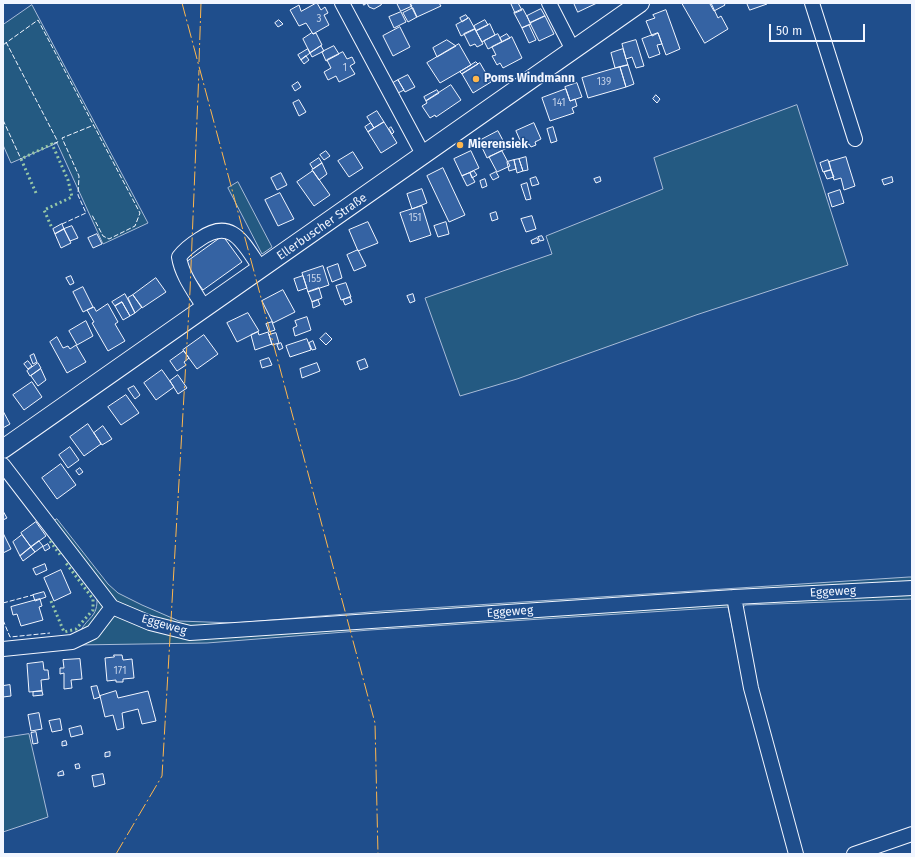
<!DOCTYPE html>
<html>
<head>
<meta charset="utf-8">
<style>
  body { margin:0 }
  #map { position:relative; width:915px; height:857px; overflow:hidden; background:#1f4e8c; font-family:"Fira Sans",sans-serif }
  canvas { display:block }
  .frame { position:absolute; inset:0; border:4px solid #f2f6ff; pointer-events:none }
  .scale { position:absolute; left:769px; top:24px; width:96px; height:18px; box-sizing:border-box; border:2px solid #f2f6ff; border-top:0; padding-left:5px; font-size:12px; line-height:14px; white-space:nowrap; color:#f2f6ff; -webkit-text-stroke:3px #1f4e8c; paint-order:stroke }
</style>
</head>
<body>
<div id="map">
<canvas width="915" height="857"></canvas>
<div class="frame"></div>
<div class="scale">50 m</div>
</div>
<script>
const context = document.querySelector('canvas').getContext('2d');
context.lineJoin = 'round';
function fillPath(path, color) { context.fillStyle = color; context.fill(path, 'evenodd'); }
function strokePath(path, color, width, dash) { context.strokeStyle = color; context.lineWidth = width; context.lineCap = dash ? 'butt' : 'round'; context.setLineDash(dash || []); context.stroke(path); }
function write(font, color, halo, rows, align = 'center') {
  context.font = font + ' "Fira Sans",sans-serif'; context.lineWidth = 3; context.setLineDash([]); context.textBaseline = 'middle'; context.strokeStyle = halo; context.fillStyle = color; for (const [text, x, y, turn = 0] of rows) {
    context.save(); context.translate(x, y); context.rotate((+turn || 0) * Math.PI / 180); context.textAlign = isNaN(turn) ? turn : align; if (halo) context.strokeText(text, 0, 0); context.fillText(text, 0, 0); context.restore();
  }
}
const green = new Path2D(`
  M32 5 148 223 103 244 57 143 11 163 3 145V25Z
  M797 105 848 265 696 315 517 379 460 396 425 298 552 254 546 236 663 189 654 158Z
  M238 182 272 247 262 254 228 188Z
  M57 519 108 584 118 593 142 605 179 621 234 623 383 611 909 577H912V599L746 605 741 608 743 679 728 607 370 630 207 643 77 645C78 641 78 635 80 632 88 616 98 618 97 597L44 528Z
  M29 734 48 817 3 832V738Z`);
fillPath(green, '#245a82');
strokePath(green, '#a8bbd7', 1);
const building = new Path2D(`
  M317 3 321 10 325 7 328 13 324 15 329 25 313 34 306 23 299 26 290 10 299 5 301 11Z
  M363 3H382L381 5 374 9 369 7 367 3 364 5Z
  M397 3H410L412 6 401 11Z
  M410 3H439L441 6 417 17Z
  M515 3H518L522 10 515 13 511 4Z
  M574 3H597L578 12Z
  M682 3H711L718 18 721 16 728 29 705 43Z
  M724 3 725 5 714 11 710 4Z
  M747 3H766L767 4 750 10Z
  M413 8 417 17 408 22 403 13Z
  M523 9 531 24 522 28 514 13Z
  M541 9 545 16 530 23 527 16Z
  M666 10 680 49 666 55 658 33 652 36 646 21 655 18 653 15Z
  M401 12 406 22 394 28 389 17Z
  M466 15 468 18 462 22 460 18Z
  M545 16 554 34 539 41 530 23Z
  M469 18 475 29 461 36 456 25Z
  M279 20 283 24 278 27 275 23Z
  M485 20 488 25 476 31 474 26Z
  M490 24 495 35 482 42 476 31Z
  M529 25 536 40 529 43 522 28Z
  M400 27 410 47 393 56 383 36Z
  M475 29 483 44 477 47 475 44 470 46 464 34Z
  M312 33 313 34 316 33 322 45 310 53 303 39Z
  M658 33 662 44 657 45 660 54 649 58 642 39Z
  M498 34 502 42 488 49 484 41Z
  M507 34 510 38 502 42 500 38Z
  M512 37 522 58 503 68 500 63 497 65 492 56 496 55 492 47Z
  M447 40 456 46 437 57 433 48Z
  M636 40 644 66 636 68 632 57 626 59 622 44Z
  M459 44 471 65 440 83 427 63Z
  M321 46 324 51 312 57 310 53Z
  M334 46 339 54 326 61 322 52Z
  M308 49 310 53 301 60 298 55Z
  M623 49 628 65 615 68 611 53Z
  M343 52 347 59 352 57 355 63 350 66 355 74 339 82 336 76 328 80 324 72 331 68 327 60Z
  M306 56 309 60 304 64 301 60Z
  M476 62 478 64 462 74 460 72Z
  M480 63 491 82 473 93 462 74Z
  M628 65 634 84 626 87 620 67Z
  M620 67 626 87 588 98 582 78Z
  M408 75 415 87 405 92 398 80Z
  M398 80 404 90 398 93 393 83Z
  M298 82 301 87 295 91 292 86Z
  M577 83 582 97 570 101 565 87Z
  M451 85 461 100 436 117 435 115 430 118 422 106 427 103 426 101Z
  M566 89 570 101 575 99 577 106 572 108 574 113 550 121 542 98Z
  M437 90 439 93 426 101 424 97Z
  M656 95 660 99 657 103 653 99Z
  M299 100 306 112 299 116 293 103Z
  M377 111 384 122 374 128 367 117Z
  M384 122 397 143 381 153 368 132Z
  M371 123 374 128 368 132 365 127Z
  M534 123 541 139 535 142 536 145 531 147 529 144 523 147 516 131Z
  M391 127 394 132 392 134 389 129Z
  M553 127 557 141 551 143 547 129Z
  M498 131 507 148 487 158 479 141Z
  M326 151 330 156 324 160 320 155Z
  M471 151 479 168 462 176 454 159Z
  M502 151 510 166 497 172 489 157Z
  M353 152 363 168 349 177 338 161Z
  M526 157 528 170 523 171 519 159Z
  M846 157 855 186 844 190 841 178 834 180 829 162Z
  M319 158 322 163 313 169 310 164Z
  M519 159 523 171 517 173 514 160Z
  M514 160 516 169 509 171 507 162Z
  M828 160 831 170 823 172 820 163Z
  M322 163 327 174 319 180 312 170Z
  M443 168 465 215 449 222 427 176Z
  M831 170 834 177 827 179 824 172Z
  M313 171 330 195 314 206 297 182Z
  M474 171 477 175 472 178 470 173Z
  M496 172 499 177 493 180 490 175Z
  M281 173 287 185 277 190 271 178Z
  M470 173 475 182 467 186 462 176Z
  M536 177 539 184 532 186 530 179Z
  M600 177 601 181 596 183 594 179Z
  M892 177 893 182 884 185 882 180Z
  M485 179 487 186 482 188 480 181Z
  M527 183 531 199 526 200 521 185Z
  M422 189 427 203 412 209 407 194Z
  M840 190 844 203 832 207 828 194Z
  M280 193 294 219 278 226 265 200Z
  M422 206 431 235 410 242 400 213Z
  M496 212 498 219 492 221 490 214Z
  M532 216 536 229 526 232 521 219Z
  M368 222 378 243 358 251 349 230Z
  M446 222 449 234 438 237 434 226Z
  M62 224 64 229 55 234 53 229Z
  M72 226 78 238 70 241 64 229Z
  M64 229 71 243 61 248 55 234Z
  M97 234 102 244 93 248 88 238Z
  M223 236 242 262 203 290 184 264Z
  M542 236 544 240 540 241 538 237Z
  M537 238 539 242 532 244 531 241Z
  M358 250 366 266 354 271 347 255Z
  M338 264 342 278 332 282 327 268Z
  M323 266 329 285 308 292 302 273Z
  M71 276 74 283 70 285 66 278Z
  M303 276 307 288 298 291 294 279Z
  M156 278 166 292 142 308 133 295Z
  M346 283 351 297 341 300 336 286Z
  M83 287 93 307 83 312 73 292Z
  M319 288 322 298 312 302 308 292Z
  M283 290 295 312 273 323 262 301Z
  M125 294 135 313 130 316 122 302 115 306 112 302Z
  M413 294 415 301 410 303 407 296Z
  M133 295 142 307 135 313 128 298Z
  M350 297 352 302 345 305 343 300Z
  M318 300 320 305 313 308 312 302Z
  M122 302 130 316 123 320 115 306Z
  M108 304 118 322 115 324 125 341 108 351 92 323 94 322 87 310 94 307 96 311Z
  M248 313 259 331 237 342 227 323Z
  M307 317 311 330 295 336 293 328 297 326 295 321Z
  M86 321 93 336 77 345 69 331Z
  M272 322 275 330 269 332 266 324Z
  M258 332 259 335 268 332 272 344 255 350 251 335Z
  M276 333 279 343 272 345 269 335Z
  M326 333 332 339 326 345 320 339Z
  M204 335 218 354 197 369 183 350Z
  M57 337 63 348 68 346 70 349 76 345 86 362 67 373 50 342Z
  M307 339 311 350 290 357 286 346Z
  M313 341 316 349 312 350 309 343Z
  M281 343 283 348 279 350 277 345Z
  M184 351 189 358 184 362 186 365 177 371 170 361Z
  M34 354 37 362 33 364 30 356Z
  M269 358 272 365 262 368 260 361Z
  M365 359 368 367 360 370 357 362Z
  M28 361 32 366 28 369 24 364Z
  M38 363 41 368 30 376 27 371Z
  M317 363 320 371 302 378 300 369Z
  M41 369 46 380 38 386 31 376Z
  M162 370 174 387 156 400 144 383Z
  M178 375 187 388 178 394 170 381Z
  M32 382 42 397 24 410 13 395Z
  M134 386 140 395 135 399 128 389Z
  M126 395 139 413 121 425 108 407Z
  M3 411 10 424 3 428Z
  M88 424 101 444 84 456 70 437Z
  M103 426 112 439 102 445 94 433Z
  M70 447 79 460 68 468 59 455Z
  M61 464 76 485 57 499 42 478Z
  M80 468 83 472 79 475 76 471Z
  M3 511 7 518 3 520Z
  M36 522 46 536 31 547 21 533Z
  M3 533 11 549 3 553Z
  M22 535 31 547 20 556 13 542Z
  M39 541 43 546 35 552 31 547Z
  M48 544 50 548 45 551 43 547Z
  M31 547 35 552 23 561 20 556Z
  M45 564 47 570 36 575 33 569Z
  M61 570 71 593 54 601 44 578Z
  M44 592 46 597 35 601 33 595Z
  M40 599 42 606 39 607 43 620 21 626 17 614 13 615 11 607Z
  M114 655H122L123 660 132 659 134 678 123 679V682H116V680L107 681 105 658 114 657Z
  M80 659 82 679 71 680 72 688 64 689V673L60 674V668H64L63 660Z
  M43 662 44 670H48L49 679 41 680 42 691 29 692 27 664Z
  M10 685 11 696 3 697V686Z
  M97 686 100 697 94 699 91 687Z
  M42 691 43 695 33 696V692Z
  M116 691 118 698 148 691 156 721 142 724 138 709 122 713 124 728 117 730 113 715 105 717 100 696Z
  M39 713 42 729 31 731 28 715Z
  M60 719 62 730 52 732 49 721Z
  M81 726 83 734 71 737 69 729Z
  M36 732 38 743 33 744 31 733Z
  M66 741 67 745 62 746V742Z
  M110 752V756L105 757V753Z
  M79 764 80 768 76 769 75 765Z
  M63 771 64 775 58 776V773Z
  M103 774 105 784 94 787 92 776Z`);
fillPath(building, '#3563a3');
strokePath(building, '#f2f6ff', 1);
const minor = new Path2D(`
  M342 3 424 156
  M549 3 573 50
  M812 3 855 139
  M205 309C195 292 182 276 179 257 185 249 192 244 200 239 233 216 244 245 261 269
  M3 465 112 607 150 623 190 633 734 597 912 588
  M734 597 751 688 796 854
  M3 649 72 642 93 632 112 607
  M854 854 912 834`);
const major = new Path2D(`
  M3 449 640 3`);
strokePath(minor, '#f2f6ff', 16);
strokePath(major, '#f2f6ff', 20);
strokePath(minor, '#1f4e8c', 14);
strokePath(major, '#1f4e8c', 18);
strokePath(new Path2D(`
  M36 193 21 159 52 144 68 180 72 197 44 210 52 228
  M50 541 61 556
  M51 601 64 632 76 629 93 610V599L66 563`), '#97c8a6', 3, [2, 3]);
strokePath(new Path2D(`
  M6 42 58 142 52 144
  M3 45 38 20 140 213 135 226 109 239 103 236 92 215
  M3 120 21 159
  M62 224 86 213 78 195 79 176 62 138 94 125
  M3 603 33 595
  M3 620 10 637 50 633`), '#f2f6ff', 1, [5, 2]);
strokePath(new Path2D(`
  M182 3 375 723 378 854
  M199 62 201 3
  M116 854 162 776 190 291 199 70`), '#ffb74d', 1, [14, 3, 2, 3]);
for (const [x, y, r, color] of [
  [476,79,4,"#ffb74d"],
  [460,145,4,"#ffb74d"]
]) { const dot = new Path2D(); dot.arc(x, y, r, 0, 2 * Math.PI); context.fillStyle = color; context.fill(dot); strokePath(dot, '#1f4e8c', 1.5); }
write('10px', '#c3d1e8', null, [
  ["3",319,19],
  ["1",345,68],
  ["139",604,82],
  ["141",559,103],
  ["151",415,218],
  ["155",314,279],
  ["171",120,671]
]);
write('bold 12px', '#f2f6ff', '#1f4e8c', [
  ["Poms Windmann",484,79],
  ["Mierensiek",468,145]
], 'left');
write('12px', '#f2f6ff', '#1f4e8c', [
  ["Ellerbuscher Straße",322,227,-35],
  ["Eggeweg",833,592,-3],
  ["Eggeweg",510,612,-4],
  ["Eggeweg",164,625,16]
]);
</script>
</body>
</html>
